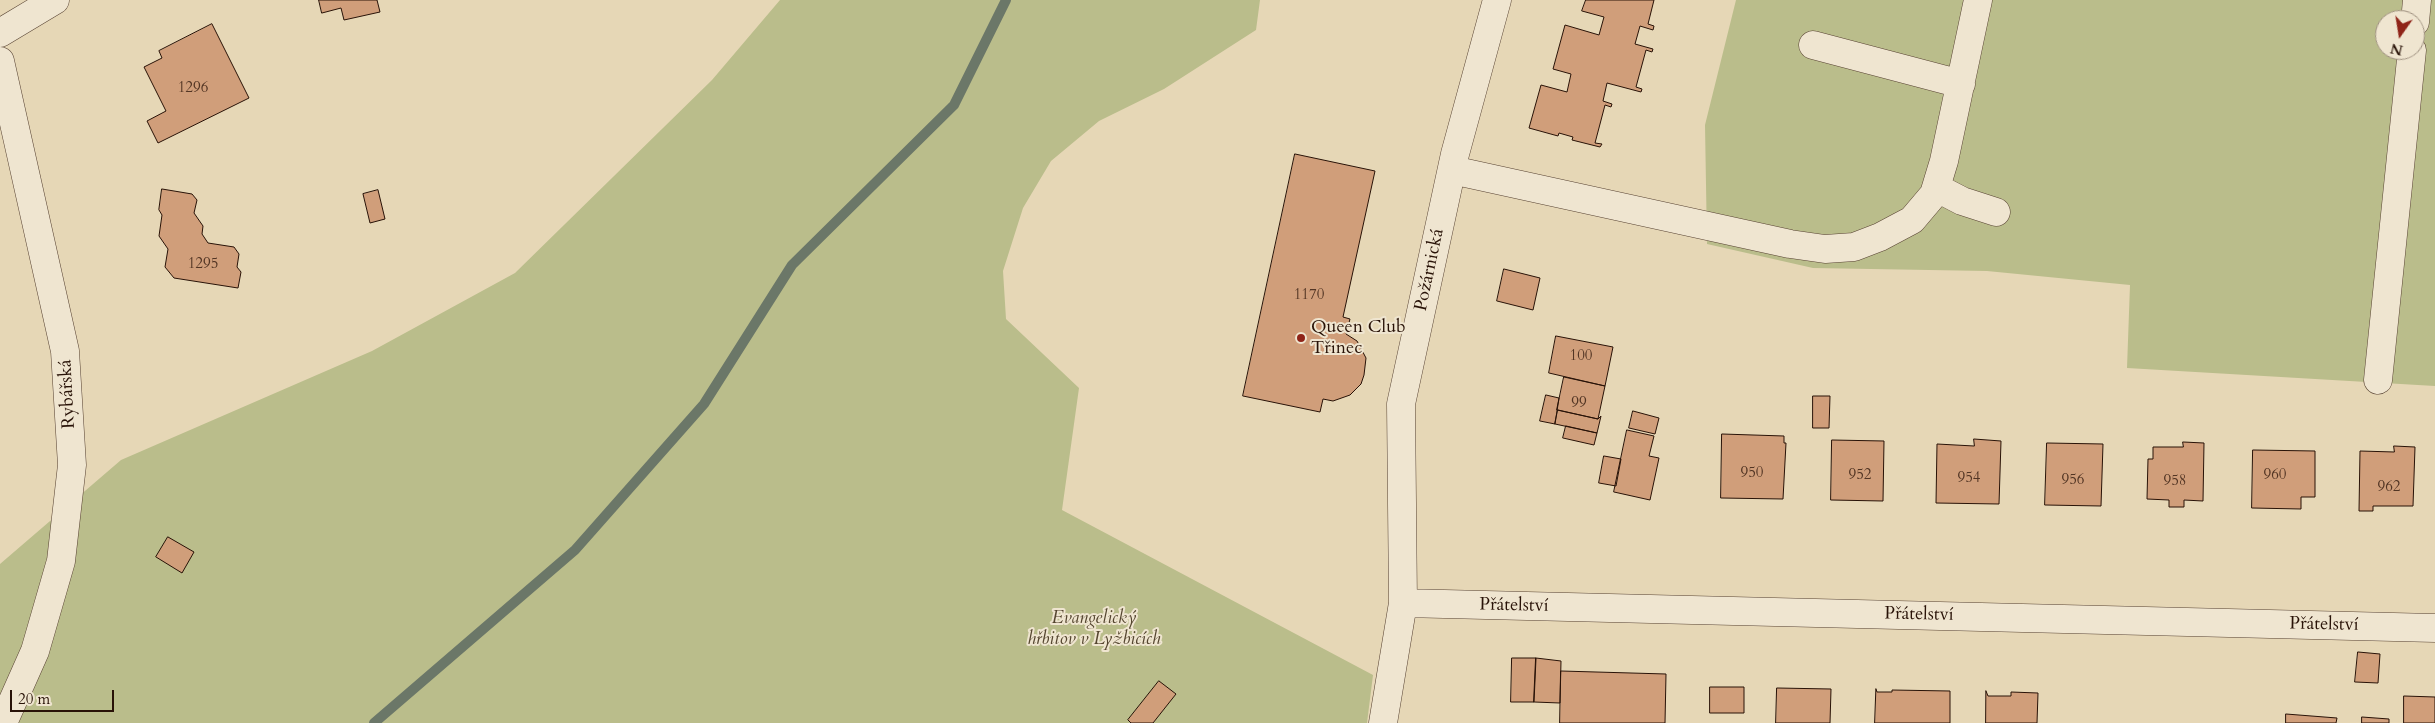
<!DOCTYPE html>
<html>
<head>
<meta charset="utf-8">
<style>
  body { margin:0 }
  #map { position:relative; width:2435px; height:723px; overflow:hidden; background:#e6d7b6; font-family:Cardo,serif }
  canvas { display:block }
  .north { position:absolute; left:2375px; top:10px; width:50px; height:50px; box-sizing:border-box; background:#efe5d0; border:1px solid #9f9180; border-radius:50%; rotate:193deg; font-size:14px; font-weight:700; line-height:20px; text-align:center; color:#281207 }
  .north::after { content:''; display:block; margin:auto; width:18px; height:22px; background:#8f2418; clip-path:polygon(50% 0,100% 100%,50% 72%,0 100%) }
  .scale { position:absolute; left:10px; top:690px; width:104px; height:22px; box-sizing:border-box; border:2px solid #281207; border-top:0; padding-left:6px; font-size:15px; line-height:18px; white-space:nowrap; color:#281207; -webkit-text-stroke:4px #efe5d0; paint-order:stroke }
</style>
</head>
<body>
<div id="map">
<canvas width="2435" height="723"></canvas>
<div class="north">N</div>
<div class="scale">20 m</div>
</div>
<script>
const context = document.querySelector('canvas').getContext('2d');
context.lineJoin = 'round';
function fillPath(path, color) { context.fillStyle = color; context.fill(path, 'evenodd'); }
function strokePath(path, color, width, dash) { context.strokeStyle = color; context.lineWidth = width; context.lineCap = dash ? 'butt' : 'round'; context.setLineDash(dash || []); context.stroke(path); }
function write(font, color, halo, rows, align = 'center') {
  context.font = font + ' Cardo,serif'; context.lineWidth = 4; context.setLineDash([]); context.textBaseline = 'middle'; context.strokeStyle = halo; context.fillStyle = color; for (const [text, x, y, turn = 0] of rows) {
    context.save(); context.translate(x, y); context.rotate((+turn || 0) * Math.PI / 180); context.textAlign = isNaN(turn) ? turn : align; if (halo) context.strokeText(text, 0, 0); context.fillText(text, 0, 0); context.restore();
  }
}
fillPath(new Path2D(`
  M780 0H1260L1256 30 1164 89 1099 121 1051 161 1023 208 1003 271 1006 319 1079 388 1062 510 1373 675 1367 723H0V564L121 460 372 351 515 273 712 80Z
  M1736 0H2435V386L2127 368 2130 285 1987 271 1813 268 1707 244 1705 125ZM2385 20H2415V50H2385Z`), '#babd8b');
strokePath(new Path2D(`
  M374 723 575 550 704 404 792 265 954 105 1006 0`), '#6b7768', 10);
const building = new Path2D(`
  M319 0H377L380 12 344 20 341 8 322 13Z
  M1586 0H1654L1648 24 1654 26 1653 30 1640 26 1635 44 1653 49 1652 52 1646 50 1636 87 1642 89 1641 92 1607 83 1603 101 1612 104 1611 107 1605 105 1595 143 1602 144 1600 147 1572 140 1573 137 1559 133 1558 136 1529 128 1541 85 1567 92 1571 74 1553 69 1565 25 1599 35 1604 17 1582 11Z
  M212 24 249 98 158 143 147 121 166 111 144 67 162 58 159 51Z
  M1295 154 1375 171 1343 317 1350 319 1346 334 1357 341 1366 358 1364 375 1361 384 1350 395 1333 401 1323 399 1320 412 1243 396Z
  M162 189 192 194 197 200 194 213 203 226 202 234 208 243 234 247 239 254 237 267 241 272 238 288 174 278 165 267 168 249 159 236 162 215 159 210Z
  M378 190 385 219 370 223 363 194Z
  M1504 269 1540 278 1533 310 1497 301Z
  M1556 336 1613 347 1605 386 1549 373Z
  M1564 377 1605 386 1598 419 1557 410Z
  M1546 395 1559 398 1555 424 1540 421Z
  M1813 396H1830L1829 428H1813Z
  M1558 410 1598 419 1601 416 1597 433 1555 424Z
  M1633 411 1659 418 1655 434 1629 428Z
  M1566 426 1597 433 1594 445 1563 438Z
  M1627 430 1654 436 1649 456 1659 458 1650 500 1614 492Z
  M1722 434 1784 436V443H1786L1783 499 1721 498Z
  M1974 439 2001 441 1999 504 1936 503 1937 444 1974 446Z
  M1832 440 1884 441 1883 501 1831 500Z
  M2183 442 2204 443 2203 501 2184 500V507H2169V500L2147 499 2148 459H2153V447H2183Z
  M2047 443 2103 444 2101 506 2045 505Z
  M2394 446 2415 447 2413 506H2373V511H2359L2360 451 2394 452Z
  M2253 450 2315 451V497H2301V509L2252 508Z
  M1604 456 1621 459 1616 486 1599 483Z
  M168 537 194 552 182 573 156 557Z
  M2358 652 2380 654 2378 683 2355 682Z
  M1512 658H1536L1534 702H1511Z
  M1536 658 1561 661 1560 703 1534 702Z
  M1561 671 1666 674 1665 723H1560Z
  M1159 681 1176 694 1153 723H1131L1128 720Z
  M1710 687H1744V713H1710Z
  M1777 688 1831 689 1830 723H1776Z
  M1876 689 1877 692H1892V690L1950 691V723H1875Z
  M1986 691 1988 696H2011V692L2038 693 2037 723H1986Z
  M2404 696 2435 697V723H2404Z
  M2286 714 2337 718 2336 723H2286Z
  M2362 717 2389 719V723H2362Z`);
fillPath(building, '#d09e7a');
strokePath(building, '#281207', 1);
const minor = new Path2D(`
  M2415 22 2417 0
  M0 33 55 0
  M1813 45 1961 84
  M0 61 65 351 72 465 61 561 35 651 3 723
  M1452 170 1790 244 1825 249 1854 247 1880 237 1912 220 1934 194 1944 161 1978 0
  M1937 188 1962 201 1996 212
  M2378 380 2412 50
  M1403 603 2435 628
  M1383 723 1403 603 1401 404 1455 154 1497 0`);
strokePath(minor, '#584333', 29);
strokePath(minor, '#efe5d0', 28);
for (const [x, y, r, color] of [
  [1301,338,5,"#8f2418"]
]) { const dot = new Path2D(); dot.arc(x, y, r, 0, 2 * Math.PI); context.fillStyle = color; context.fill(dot); strokePath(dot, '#efe5d0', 2); }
write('15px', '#523524', null, [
  ["1296",193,89],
  ["1295",203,265],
  ["1170",1309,296],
  ["100",1581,357],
  ["99",1579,404],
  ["950",1752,474],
  ["952",1860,476],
  ["960",2275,476],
  ["954",1969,479],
  ["956",2073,481],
  ["958",2175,482],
  ["962",2389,488]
]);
write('18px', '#281207', '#efe5d0', [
  ["Požárnická",1430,270,-78],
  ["Rybářská",68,394,-93],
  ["Přátelství",1514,606,1],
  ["Přátelství",1919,615,1],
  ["Přátelství",2324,625,1]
]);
write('18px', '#281207', '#efe5d0', [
  ["Queen Club",1311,328],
  ["Třinec",1311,349]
], 'left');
write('italic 18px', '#54452f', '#efe5d0', [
  ["Evangelický",1094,619],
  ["hřbitov v Lyžbicích",1094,640]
]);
</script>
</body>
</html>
